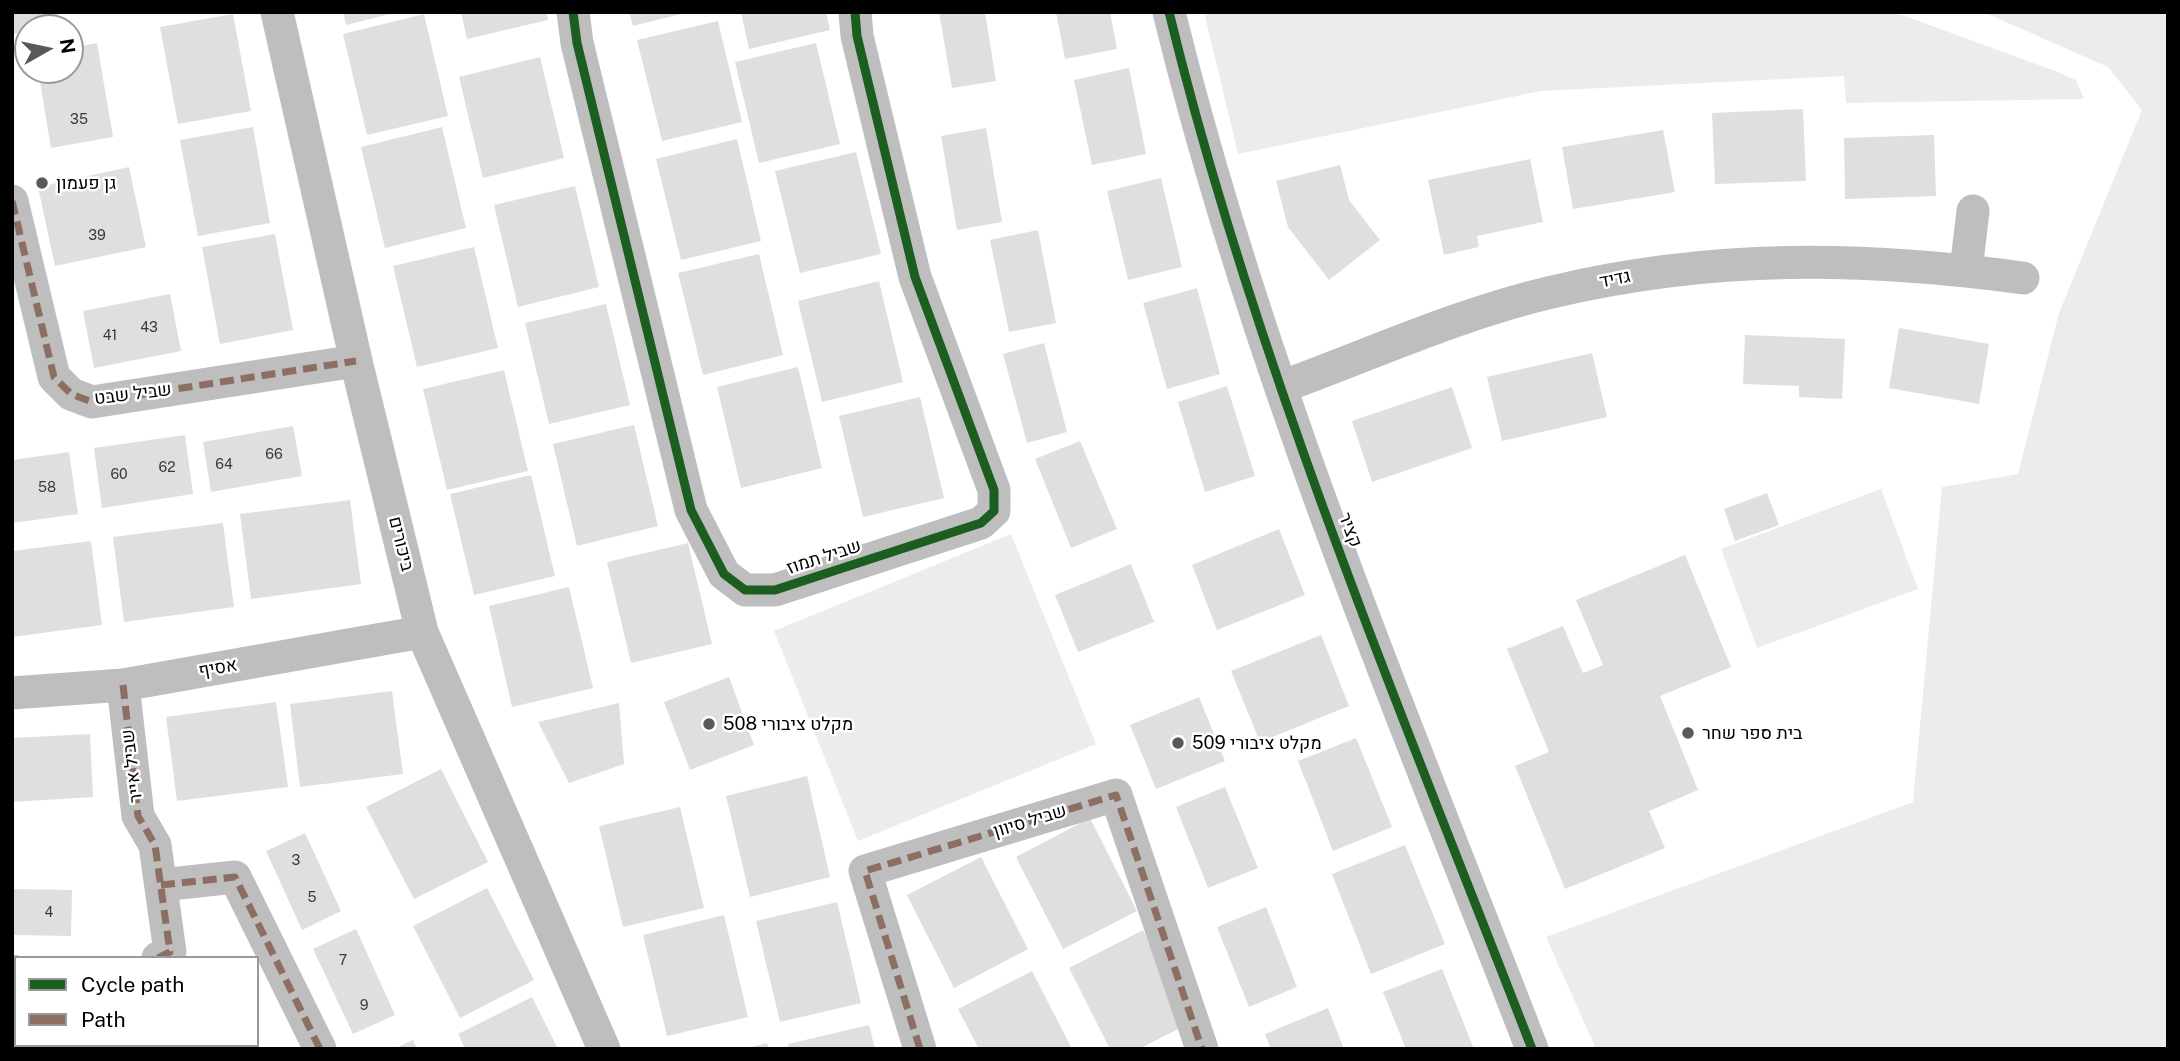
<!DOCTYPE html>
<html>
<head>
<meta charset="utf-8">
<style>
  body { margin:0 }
  #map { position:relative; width:2180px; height:1061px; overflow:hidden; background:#fff; font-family:"Public Sans",sans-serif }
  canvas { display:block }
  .frame { position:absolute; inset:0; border:14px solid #000; pointer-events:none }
  .legend { position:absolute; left:14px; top:956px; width:245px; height:91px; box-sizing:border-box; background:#fff; border:2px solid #999; margin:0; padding:9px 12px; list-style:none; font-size:21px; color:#000 }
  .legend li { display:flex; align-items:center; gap:14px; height:35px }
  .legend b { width:35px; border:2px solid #999 }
  .north { position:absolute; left:14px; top:14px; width:70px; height:70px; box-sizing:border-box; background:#fff; border:2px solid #999; border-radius:50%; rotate:81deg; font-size:19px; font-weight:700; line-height:28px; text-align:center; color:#000 }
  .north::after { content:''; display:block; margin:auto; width:24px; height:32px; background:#595959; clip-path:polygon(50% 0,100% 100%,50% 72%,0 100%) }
</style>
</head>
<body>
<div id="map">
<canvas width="2180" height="1061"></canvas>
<div class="frame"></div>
<ul class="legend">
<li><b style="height:9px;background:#1b5e20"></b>Cycle path</li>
<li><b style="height:9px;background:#8d6e63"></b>Path</li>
</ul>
<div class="north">N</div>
</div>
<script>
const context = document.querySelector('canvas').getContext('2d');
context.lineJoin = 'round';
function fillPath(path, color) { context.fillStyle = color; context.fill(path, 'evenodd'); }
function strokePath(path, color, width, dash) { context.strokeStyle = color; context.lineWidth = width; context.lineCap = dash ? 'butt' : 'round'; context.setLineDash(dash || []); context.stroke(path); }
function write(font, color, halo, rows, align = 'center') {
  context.font = font + ' "Public Sans",Heebo,sans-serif'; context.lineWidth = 5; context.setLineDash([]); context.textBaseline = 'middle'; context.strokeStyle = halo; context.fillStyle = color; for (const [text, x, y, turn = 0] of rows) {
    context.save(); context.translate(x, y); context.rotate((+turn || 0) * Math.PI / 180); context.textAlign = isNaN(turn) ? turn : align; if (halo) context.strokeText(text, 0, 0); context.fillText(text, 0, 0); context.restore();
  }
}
fillPath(new Path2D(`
  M1204 12H1894L2055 71 2076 80 2084 99 1846 103 1844 76 1541 91 1238 154Z
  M1983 12H2168V1049H1596L1546 937 1913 802 1942 487 2018 474 2059 313 2142 110 2108 67Z
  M1881 489 1918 589 1757 648 1721 549Z
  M1011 534 1096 744 858 841 774 631Z`), '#ececec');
fillPath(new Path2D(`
  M12 12H57L60 25 28 28V31L12 34Z
  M343 12H394V13L346 25Z
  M461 12H547L548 20 467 39Z
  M629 12H685V13L633 26Z
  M741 12H826L830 30 749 49Z
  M939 12H985L996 81 952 88Z
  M1056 12H1110L1117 49 1065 59Z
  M233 14 251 111 178 124 160 27Z
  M424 14 448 116 367 135 343 34Z
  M718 21 742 122 662 141 637 40Z
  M97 43 113 137 51 148 38 70H70V48Z
  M816 43 840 144 759 163 735 62Z
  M540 57 564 158 483 178 459 77Z
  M1129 68 1146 154 1092 165 1074 80Z
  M1803 109 1806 181 1715 184 1712 113Z
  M253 127 270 223 198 236 180 140Z
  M442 127 466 228 385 248 361 147Z
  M986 128 1002 222 957 230 941 136Z
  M1663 130 1675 192 1573 209 1562 147Z
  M1934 135 1936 196 1845 199 1844 138Z
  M737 139 761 241 681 260 656 159Z
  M856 152 881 254 800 273 775 171Z
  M1530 159 1543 222 1477 236 1479 247 1444 255 1428 180Z
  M1340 165 1349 200 1380 240 1329 280 1288 227 1276 181Z
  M129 167 146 247 55 266 38 187Z
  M1161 178 1182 267 1128 280 1107 191Z
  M575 186 599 287 518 307 494 205Z
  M1038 230 1056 323 1009 332 990 240Z
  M275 234 293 330 220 344 202 247Z
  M474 247 498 348 417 367 393 266Z
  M759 254 783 355 703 375 678 273Z
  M879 281 903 382 822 402 798 301Z
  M1197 288 1220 374 1167 389 1143 303Z
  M170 294 181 351 94 368 83 311Z
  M606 304 630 405 549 424 525 323Z
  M1899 328 1989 344 1979 404 1889 388Z
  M1745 335 1845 339 1842 399 1799 397V386L1743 384Z
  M1044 343 1067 432 1027 443 1003 354Z
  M1592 353 1607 417 1502 441 1487 377Z
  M798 367 822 468 741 488 717 387Z
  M504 370 528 471 447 490 423 389Z
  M1227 386 1255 476 1205 492 1178 402Z
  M1452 387 1472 448 1372 482 1352 421Z
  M920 397 944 498 863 517 839 416Z
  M634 425 658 526 577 546 553 444Z
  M293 426 302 476 211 492 203 442Z
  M185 435 193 494 102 508 94 448Z
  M1080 441 1117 529 1071 548 1035 459Z
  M69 452 78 514 12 523V460Z
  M531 475 555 576 474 595 450 494Z
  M1767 493 1779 525 1735 541 1724 509Z
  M350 500 361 584 251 599 240 514Z
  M223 523 234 607 124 622 113 537Z
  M1279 529 1305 595 1217 630 1192 565Z
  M91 541 102 625 12 637V551Z
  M688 543 712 644 631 663 607 562Z
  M1685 555 1731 667 1660 696 1698 790 1649 811 1665 848 1565 889 1515 766 1549 752 1507 649 1563 626 1583 673 1603 665 1576 600Z
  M1131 564 1154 622 1078 652 1055 595Z
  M569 587 593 688 512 707 489 606Z
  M1321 635 1349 706 1260 742 1231 671Z
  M729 677 754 745 690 770 664 702Z
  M392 691 403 774 300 787 290 704Z
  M1199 697 1225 761 1156 789 1130 725Z
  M276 702 288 787 177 801 166 717Z
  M619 703 624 764 569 783 538 722Z
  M90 734 93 797 12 802V738Z
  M1356 738 1392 827 1333 851 1298 761Z
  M441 769 488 862 414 899 366 807Z
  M807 776 830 877 750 897 726 796Z
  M1225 787 1258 868 1208 888 1176 807Z
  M680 807 704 908 623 927 599 826Z
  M1090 818 1137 911 1063 949 1016 857Z
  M305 833 341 911 302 930 266 851Z
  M1405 845 1445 944 1371 974 1332 874Z
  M981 857 1028 949 954 988 907 895Z
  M487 888 534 980 460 1018 413 926Z
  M12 889 72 890 71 936 12 935Z
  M837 902 861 1003 780 1022 756 921Z
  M1266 907 1297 987 1249 1007 1217 927Z
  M724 915 748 1017 667 1036 643 935Z
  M356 929 395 1015 353 1034 313 949Z
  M1143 930 1190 1023 1139 1049H1110L1069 968Z
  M1442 969 1474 1049H1406L1383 992Z
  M1032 971 1072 1049H979L958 1009Z
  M532 997 558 1049H465L458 1034Z
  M1328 1008 1344 1049H1271L1265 1034Z
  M12 1023H16L18 1049H12Z
  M869 1025 875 1049H789L788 1044Z
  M413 1040 417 1049H394Z
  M767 1043 769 1049H748V1048Z
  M44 1045H142V1049H44Z
  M164 1045H247L248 1049H165Z`), '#dfdfdf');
strokePath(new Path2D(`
  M277 12 356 361 422 632 604 1049
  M573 12 577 43 691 510 724 574 745 590H775L981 523 994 511V490L915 277 857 36 855 12
  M1169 12C1256 368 1400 708 1532 1049
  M12 201 54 377 71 394 92 402 356 361
  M1966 270 1973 211
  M1281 387C1369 355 1461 313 1552 292 1712 254 1861 256 2023 278
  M123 685 138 816 155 845 170 952 158 958
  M12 693 123 685 422 632
  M161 885 235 877 320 1049
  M12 971 16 972
  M920 1049 865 871 1116 795 1202 1049`), '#bebebe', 33);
strokePath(new Path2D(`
  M12 201 54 377 71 394 92 402 356 361
  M123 685 138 816 155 845 170 952 158 958
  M161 885 235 877 320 1049
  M12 971 16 972
  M920 1049 865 871 1116 795 1202 1049`), '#8d6e63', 7, [14, 7]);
strokePath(new Path2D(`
  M573 12 577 43 691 510 724 574 745 590H775L981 523 994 511V490L915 277 857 36 855 12
  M1169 12C1256 368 1400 708 1532 1049`), '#1b5e20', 9);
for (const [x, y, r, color] of [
  [42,183,7,"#595959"],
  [709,724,7,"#595959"],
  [1688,733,7,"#595959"],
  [1178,743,7,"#595959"]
]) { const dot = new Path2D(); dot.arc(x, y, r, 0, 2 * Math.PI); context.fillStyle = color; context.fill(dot); strokePath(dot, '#fff', 2.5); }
write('14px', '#383838', null, [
  ["35",79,120],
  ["39",97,236],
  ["43",149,328],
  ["41",110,336],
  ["66",274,455],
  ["64",224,465],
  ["62",167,468],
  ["60",119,475],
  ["58",47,488],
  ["3",296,861],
  ["5",312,898],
  ["4",49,913],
  ["7",343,961],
  ["9",364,1006]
]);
write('18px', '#000', '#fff', [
  ["גן פעמון",56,183],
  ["מקלט ציבורי 508",723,724],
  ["בית ספר שחר",1702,733],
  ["מקלט ציבורי 509",1192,743]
], 'left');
write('18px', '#000', '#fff', [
  ["גדיד",1615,279,-11],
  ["שביל שבט",133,394,-7],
  ["קציר",1350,530,69],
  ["ביכורים",401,544,76],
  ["שביל תמוז",824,557,-18],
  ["אסיף",218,668,-10],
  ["שביל אייר",132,766,-97],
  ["שביל סיוון",1030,821,-17]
]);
</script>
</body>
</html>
